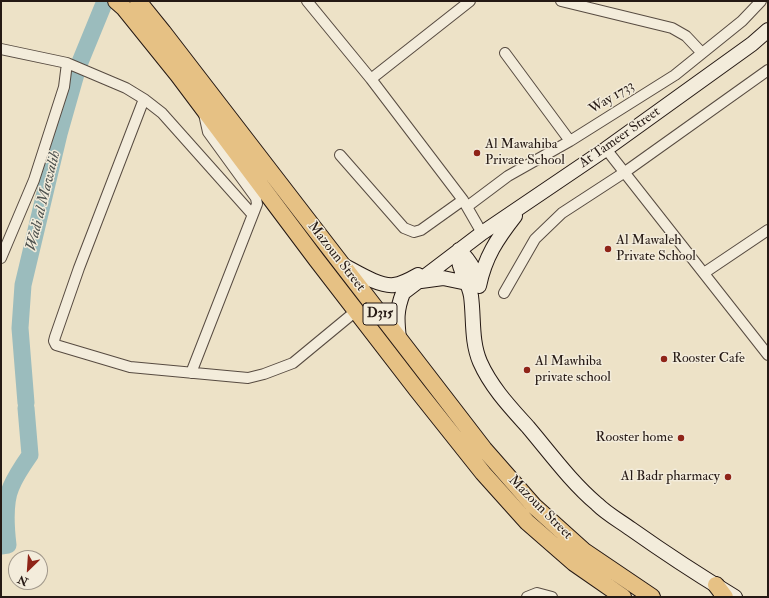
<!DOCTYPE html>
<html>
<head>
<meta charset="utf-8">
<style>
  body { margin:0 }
  #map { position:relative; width:769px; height:598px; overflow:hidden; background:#ede2c7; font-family:"IM FELL Double Pica",serif }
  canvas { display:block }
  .frame { position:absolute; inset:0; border:2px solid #251914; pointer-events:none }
  .north { position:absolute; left:8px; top:550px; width:40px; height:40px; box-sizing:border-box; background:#f3ecdb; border:1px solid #a1988b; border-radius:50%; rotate:205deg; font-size:11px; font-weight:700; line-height:16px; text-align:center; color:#251914 }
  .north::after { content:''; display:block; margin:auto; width:14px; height:18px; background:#8f2418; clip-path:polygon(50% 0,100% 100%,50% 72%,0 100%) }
</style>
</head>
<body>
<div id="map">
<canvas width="769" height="598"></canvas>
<div class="frame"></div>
<div class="north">N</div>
</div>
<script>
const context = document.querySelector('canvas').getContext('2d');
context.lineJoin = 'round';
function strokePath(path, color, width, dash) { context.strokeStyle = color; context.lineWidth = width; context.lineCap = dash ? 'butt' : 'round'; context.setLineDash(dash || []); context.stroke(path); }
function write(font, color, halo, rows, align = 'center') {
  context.font = font + ' "IM FELL Double Pica",serif'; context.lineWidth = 3; context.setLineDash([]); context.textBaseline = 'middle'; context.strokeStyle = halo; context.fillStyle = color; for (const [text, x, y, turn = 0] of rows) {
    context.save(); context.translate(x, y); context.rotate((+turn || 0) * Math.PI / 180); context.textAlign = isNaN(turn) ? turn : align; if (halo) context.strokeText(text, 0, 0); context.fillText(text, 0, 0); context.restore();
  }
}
strokePath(new Path2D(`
  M26 403 20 328 23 285 59 134 78 67 103 6
  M1 546 8 545C6 528 4 503 11 487 16 475 23 465 30 455L26 408`), '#9bbcbd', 17);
const street = new Path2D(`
  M307 1 371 79 463 200 482 233
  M561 1 672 28 686 36 702 53
  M1 49 67 63 126 88 144 99 162 113 252 214
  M505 53 570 141
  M371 79 470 1
  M144 99 79 268 55 337 54 341 56 345 130 367 248 378 264 374 293 363 356 311
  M606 149 768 355
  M340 155 404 228 414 232 421 230 463 200
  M468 206 508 176 570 141 675 75 742 21 761 1
  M1 258 34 180 64 87 67 63
  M704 273 768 230
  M504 293 535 239 562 213 625 172 768 70
  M191 373 257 204 256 198 208 132 204 114
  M527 597 537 593 552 597`);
const secondary = new Path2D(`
  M459 250C456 268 468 279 471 296 474 318 471 341 480 362 491 387 510 407 528 427 550 453 571 482 597 504 607 514 620 521 631 529 665 553 700 576 735 597
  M459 250C469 260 477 271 479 286
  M341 264C355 271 379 287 394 285 402 284 411 279 418 275
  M421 281 443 278 467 283
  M479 286C485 257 497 239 515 216
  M399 339C397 320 396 311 403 293L482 233 606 149 752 44 768 30`);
const primary = new Path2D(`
  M116 1 124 8 178 75 316 259 417 390 483 473 527 522 574 563 623 597
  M138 1 163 32 484 449 534 506 584 551 652 597
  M716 585 725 597`);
strokePath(street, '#574b41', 12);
strokePath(secondary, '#251914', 16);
strokePath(primary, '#251914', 18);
strokePath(street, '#f3ecdb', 10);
strokePath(secondary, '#f3ecdb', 14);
strokePath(primary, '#e6c184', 16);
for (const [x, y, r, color] of [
  [477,153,4,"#8f2418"],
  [608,249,4,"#8f2418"],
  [664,359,4,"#8f2418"],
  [527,370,4,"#8f2418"],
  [681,438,4,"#8f2418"],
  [728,477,4,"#8f2418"]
]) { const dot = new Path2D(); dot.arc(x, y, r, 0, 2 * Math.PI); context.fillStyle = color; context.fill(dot); strokePath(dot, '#f3ecdb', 1.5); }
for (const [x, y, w] of [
  [380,314,34]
]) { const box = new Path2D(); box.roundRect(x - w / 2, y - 11, w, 22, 3); context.fillStyle = '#f3ecdb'; context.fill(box); strokePath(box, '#251914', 1); }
write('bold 13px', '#251914', null, [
  ["D315",380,314]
]);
write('14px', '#251914', '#f3ecdb', [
  ["Way 1733",612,98,-32],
  ["At Tameer Street",620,138,-35],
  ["Mazoun Street",336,257,52],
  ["Mazoun Street",540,508,45]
]);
write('14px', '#251914', '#f3ecdb', [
  ["Al Mawahiba",485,145],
  ["Private School",485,161],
  ["Al Mawaleh",616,241],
  ["Private School",616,257],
  ["Rooster Cafe",672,359],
  ["Al Mawhiba",535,362],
  ["private school",535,378],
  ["Rooster home",673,438,"right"],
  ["Al Badr pharmacy",720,477,"right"]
], 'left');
write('italic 15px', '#4e524f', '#f3ecdb', [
  ["Wadi al Mawalih",44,201,-76]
]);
</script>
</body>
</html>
